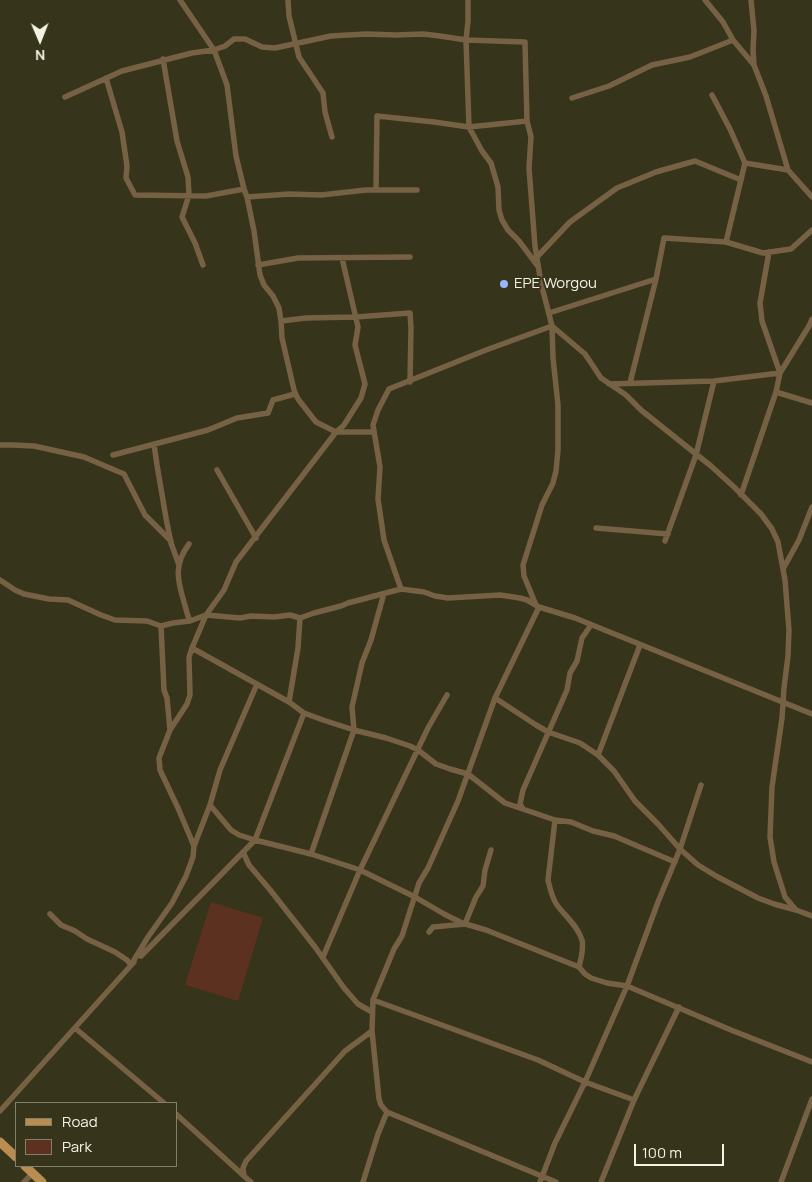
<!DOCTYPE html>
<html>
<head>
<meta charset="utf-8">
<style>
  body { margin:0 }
  #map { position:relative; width:812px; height:1182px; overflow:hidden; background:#36341a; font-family:Manrope,sans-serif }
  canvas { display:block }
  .legend { position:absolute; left:15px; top:1102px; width:162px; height:65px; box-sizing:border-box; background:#36341a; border:1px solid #82806a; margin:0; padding:6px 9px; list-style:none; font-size:15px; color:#f3f3e3 }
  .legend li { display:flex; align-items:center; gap:10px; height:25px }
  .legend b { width:25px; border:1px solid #82806a }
  .north { position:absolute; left:15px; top:15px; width:50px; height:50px; -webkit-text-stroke:4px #36341a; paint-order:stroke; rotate:179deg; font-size:14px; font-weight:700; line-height:20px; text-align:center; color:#f3f3e3 }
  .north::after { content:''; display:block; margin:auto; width:18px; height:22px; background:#f3f3e3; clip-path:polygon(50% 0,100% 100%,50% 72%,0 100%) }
  .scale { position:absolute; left:634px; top:1144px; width:90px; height:22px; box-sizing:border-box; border:2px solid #f3f3e3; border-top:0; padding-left:6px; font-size:15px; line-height:18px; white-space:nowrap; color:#f3f3e3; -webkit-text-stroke:4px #36341a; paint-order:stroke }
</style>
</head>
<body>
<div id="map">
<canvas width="812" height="1182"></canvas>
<ul class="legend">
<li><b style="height:6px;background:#b98c4f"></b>Road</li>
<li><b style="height:14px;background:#5d3120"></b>Park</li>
</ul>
<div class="north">N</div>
<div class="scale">100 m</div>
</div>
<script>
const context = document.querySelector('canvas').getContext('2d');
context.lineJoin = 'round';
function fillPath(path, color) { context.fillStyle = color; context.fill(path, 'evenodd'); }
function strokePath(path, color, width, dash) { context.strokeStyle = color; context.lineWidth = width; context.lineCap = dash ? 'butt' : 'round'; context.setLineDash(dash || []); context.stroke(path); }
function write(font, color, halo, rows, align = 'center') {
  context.font = font + ' Manrope,sans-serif'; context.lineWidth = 4; context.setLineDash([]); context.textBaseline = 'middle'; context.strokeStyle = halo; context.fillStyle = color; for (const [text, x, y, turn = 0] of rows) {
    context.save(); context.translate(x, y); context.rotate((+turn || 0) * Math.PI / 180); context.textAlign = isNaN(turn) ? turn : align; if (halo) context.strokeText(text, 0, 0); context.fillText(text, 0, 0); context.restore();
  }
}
fillPath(new Path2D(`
  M211 902 263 918 238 1001 185 985Z`), '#5d3120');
strokePath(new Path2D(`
  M180 0 214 50 227 85 236 156 244 189 247 197 254 231 260 275 264 285 273 296 279 308 281 321 282 338 294 390 298 399 316 422 336 432H374
  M288 0 289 16 299 57 323 93 325 112 332 137
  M468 0V21L466 40 469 127 482 151 491 163 498 187 499 210 502 220 508 230 519 241 537 265
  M705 0 723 22 733 40 754 65
  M751 0 754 31 753 50 754 65 766 96 788 170 812 197
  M163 59 177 141 188 177 189 195 182 217 195 243 203 265
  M106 78 122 132 127 166 126 178 135 195 206 196 244 189
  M712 95 730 129 745 163 726 242
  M65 97 122 71 192 53 214 50 225 46 234 39H245L262 47 275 48 331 36 366 34 396 35 423 34 440 36 466 40 525 42 527 121 531 137 529 168 535 246 541 283 552 326 553 358 558 405V450L556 471 553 483 542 505 523 565 524 576 536 605
  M572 98 609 86 652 65 690 57 733 40
  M745 163 788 170
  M376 190 377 116 434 122 469 127 527 121
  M247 197 289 194 321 195 366 190H417
  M537 257 570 222 617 188 656 172 695 161 741 180
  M258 265 298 258 410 257
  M549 313 656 279
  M281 321 306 318 356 317 410 313 411 328 410 382
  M552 326 585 354 601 378 626 395 641 410 711 466 734 487 761 514 772 529 778 542 785 580 789 630 788 656 784 688 782 718 772 787 770 837 774 862 785 897 796 910
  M630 383 656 279 664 238 726 242 763 253 791 249 812 230
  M609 384 714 381 780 373 762 321 760 303 769 252
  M776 392 812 403
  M154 444 157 465 166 518 171 543 179 565
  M0 445H13L34 446 84 457 124 474 145 515 171 541
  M113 455 208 430 237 418 268 413 273 400 295 394
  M217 470 256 538
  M741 495 776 392 780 373 809 326 812 319
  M596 528 668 534
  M665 541 696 455 714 381
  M189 544C174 564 177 579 184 602 186 608 187 615 190 621
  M783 569 799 540 812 507
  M0 580 15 590 24 594 49 599 68 600 101 615 115 620 147 621 161 626 173 623 190 621 206 615 240 618 251 616 274 617 290 615 300 618 314 613 341 606 348 603 401 589 424 592 435 596 448 598 500 595 520 598 527 600 539 607 575 618 812 714
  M401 589 384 540 378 499 380 467 373 425 378 410 389 389 486 350 552 326
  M539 607 495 698 458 801 428 868 419 883 402 936 394 949 373 1000 372 1031 379 1099 381 1105 387 1112 556 1182
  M161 626 164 690 167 698 170 730
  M192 648 289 702 304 713 323 720 354 730 386 738 410 746 418 750 436 764 450 769 468 774 505 803 555 820 548 880C550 889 552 898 557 905 565 916 578 926 582 940 584 949 581 958 579 967
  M495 698 536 725 548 732 580 743 598 755 614 771 635 801 658 824 680 849 698 865 716 876 758 898 774 904 796 910 812 916
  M289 702 298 648 300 618
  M598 755 640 645
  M210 805 231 830 239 835 255 840 311 854 360 870 415 897 444 914 462 923 486 930 579 967 585 974 591 978 607 983 627 986 731 1030 812 1062
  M523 809 520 804 523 790 567 690 570 673 577 661 582 638 591 625
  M555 820 571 822 593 831 614 836 675 862
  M194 846 210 805 220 770 257 684
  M243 852 249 865 271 891 315 947 344 988 358 1004 372 1012
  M311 854 354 730 352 707 362 663 371 640 383 597V594
  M50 914 61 925 75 931 87 939 115 952 127 960 131 965 148 937 172 903 186 876 193 857 194 846 178 808 160 770 159 758 170 730 187 704 190 695 189 657 192 648 206 615 224 590 236 562 336 432 344 425 361 398 365 384 355 345 358 327 342 258
  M429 932 433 927 465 924 476 897 483 886 485 870 491 850
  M141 956 255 840 304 713
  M323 957 360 870 428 728 447 695
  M373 1000 538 1060 585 1082 634 1100
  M75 1028 164 1103
  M0 1111 134 962
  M176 1114 244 1176
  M24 1182 33 1173
  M251 1182 244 1176 243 1168 246 1161 345 1051 372 1031
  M363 1182 378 1134 387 1112
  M540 1182 555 1143 585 1082 627 986 658 902 680 849 701 785
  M601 1182 634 1100 679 1007
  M781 1182 812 1099`), '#776144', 5.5);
strokePath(new Path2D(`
  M0 1142 16 1157
  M25 1166 42 1182`), '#b98c4f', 9);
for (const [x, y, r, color] of [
  [504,284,5,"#99b5fd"]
]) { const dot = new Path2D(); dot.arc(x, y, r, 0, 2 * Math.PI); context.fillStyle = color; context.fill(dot); strokePath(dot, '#36341a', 2); }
write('15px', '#f3f3e3', '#36341a', [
  ["EPE Worgou",514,284]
], 'left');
</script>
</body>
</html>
